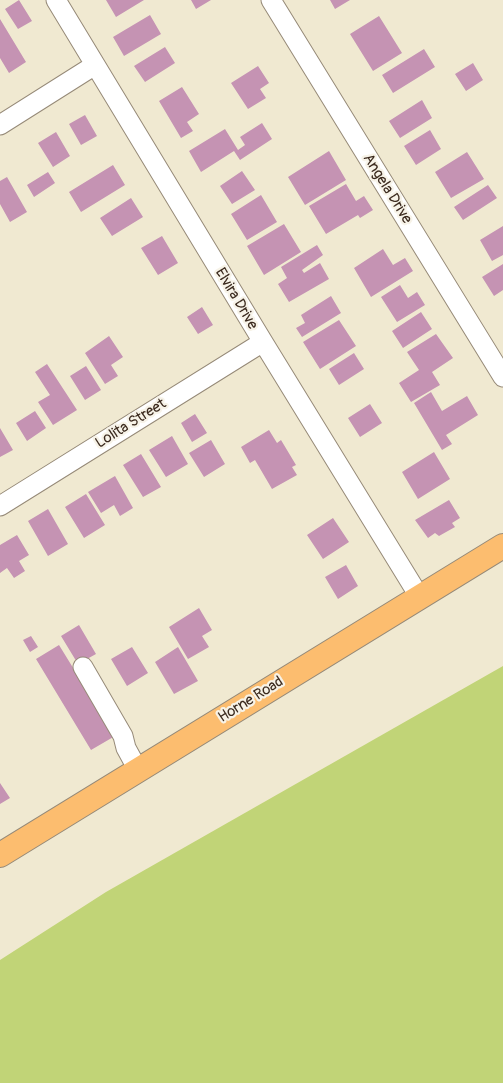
<!DOCTYPE html>
<html>
<head>
<meta charset="utf-8">
<style>
  body { margin:0 }
  canvas { display:block; background:#f0e9d1 }
</style>
</head>
<body>
<canvas width="503" height="1083"></canvas>
<script>
const context = document.querySelector('canvas').getContext('2d');
context.lineJoin = 'round';
function fillPath(path, color) { context.fillStyle = color; context.fill(path, 'evenodd'); }
function strokePath(path, color, width, dash) { context.strokeStyle = color; context.lineWidth = width; context.lineCap = dash ? 'butt' : 'round'; context.setLineDash(dash || []); context.stroke(path); }
function write(font, color, halo, rows, align = 'center') {
  context.font = font + ' Pangolin,sans-serif'; context.lineWidth = 4.5; context.setLineDash([]); context.textBaseline = 'middle'; context.strokeStyle = halo; context.fillStyle = color; for (const [text, x, y, turn = 0] of rows) {
    context.save(); context.translate(x, y); context.rotate((+turn || 0) * Math.PI / 180); context.textAlign = isNaN(turn) ? turn : align; if (halo) context.strokeText(text, 0, 0); context.fillText(text, 0, 0); context.restore();
  }
}
fillPath(new Path2D(`
  M503 666V1083H0V960L106 892Z`), '#c1d477');
fillPath(new Path2D(`
  M19 0 32 21 18 29 5 9Z
  M106 0H144L116 17Z
  M191 0H211L196 9Z
  M330 0H350L335 9Z
  M150 15 161 34 124 56 113 37Z
  M379 16 402 53 373 71 350 34Z
  M0 19 26 62 9 73 0 58Z
  M165 47 175 63 145 82 134 66Z
  M424 49 435 67 393 93 382 75Z
  M473 63 483 80 466 91 455 74Z
  M258 66 269 83 260 89 266 98 248 109 231 83Z
  M182 87 199 114 187 122 193 131 181 138 159 101Z
  M422 100 432 118 400 138 389 121Z
  M85 115 97 136 81 145 69 124Z
  M262 123 272 139 240 160 234 151 201 172 189 151 225 129 238 150 245 145 240 137Z
  M430 130 441 149 416 165 404 146Z
  M56 132 70 156 53 167 38 143Z
  M329 151 346 180 305 205 288 177Z
  M467 152 484 179 451 198 435 172Z
  M113 165 125 185 81 212 69 192Z
  M242 171 255 190 232 204 220 186Z
  M48 172 55 183 34 197 27 185Z
  M7 177 27 212 10 222 0 204V181Z
  M346 184 356 201 364 196 373 210 360 218 358 215 326 234 309 206Z
  M488 185 497 198 463 220 454 207Z
  M261 195 277 222 247 240 231 214Z
  M131 198 143 217 112 236 100 218Z
  M284 224 301 252 264 275 247 246Z
  M503 226V255L492 261 480 240Z
  M162 236 178 263 158 275 141 248Z
  M317 245 323 255 302 270 304 273 320 263 329 279 289 302 278 284 287 278 281 267Z
  M383 249 393 265 405 258 413 271 371 297 354 268Z
  M503 264V290L494 296 482 277Z
  M400 285 408 298 417 292 425 305 397 322 381 297Z
  M331 296 341 313 302 337 296 328 305 323 301 315Z
  M202 307 213 325 198 334 187 317Z
  M421 312 432 329 403 348 392 331Z
  M339 320 356 346 320 369 303 342Z
  M436 334 453 358 432 372 440 385 411 402 399 383 419 370 407 352Z
  M109 336 123 357 111 365 118 376 105 384 85 353Z
  M354 353 364 369 339 385 329 369Z
  M47 364 77 410 53 425 38 402 50 395 35 372Z
  M86 366 101 390 85 400 70 376Z
  M431 392 442 411 467 396 478 415 446 435 452 444 442 450 414 403Z
  M370 404 382 423 360 437 348 418Z
  M35 411 46 428 27 441 16 423Z
  M195 414 207 433 192 442 181 423Z
  M0 428 13 450 0 457Z
  M269 430 277 443 281 440 296 465 292 467 297 475 272 489 255 460 250 463 241 447Z
  M172 436 188 464 166 477 149 450Z
  M211 440 225 464 204 477 189 453Z
  M434 452 450 479 418 499 402 472Z
  M141 454 161 487 143 497 123 465Z
  M115 476 133 508 120 516 114 505 101 513 88 492Z
  M86 494 105 525 84 538 65 507Z
  M449 500 460 518 452 523 455 527 439 536 435 533 428 538 415 520Z
  M48 509 68 544 48 556 28 521Z
  M333 518 349 542 323 559 307 535Z
  M17 535 29 555 19 561 25 571 14 578 7 568 0 573V545Z
  M346 565 358 586 338 599 325 577Z
  M199 608 212 630 202 636 209 647 188 659 169 627Z
  M79 625 96 654 78 664 61 636Z
  M31 636 38 647 30 652 23 640Z
  M59 645 115 736 91 750 36 659Z
  M132 647 148 673 127 686 111 659Z
  M178 647 198 681 174 694 155 662Z
  M0 783 10 798 0 804Z`), '#c593b3');
const minor = new Path2D(`
  M56 0 263 342 419 596
  M271 0 503 377
  M0 125 95 65
  M0 506 263 342
  M83 667 123 736 126 748 138 770`);
const major = new Path2D(`
  M0 855 503 546`);
strokePath(minor, '#968a78', 21);
strokePath(major, '#968a78', 26);
strokePath(minor, '#fff', 19);
strokePath(major, '#fcbd6f', 24);
write('15px', '#3b2a1e', '#f7f3e8', [
  ["Angela Drive",387,189,58],
  ["Elvira Drive",236,299,59],
  ["Lolita Street",131,424,-32],
  ["Horne Road",251,700,-32]
]);
</script>
</body>
</html>
